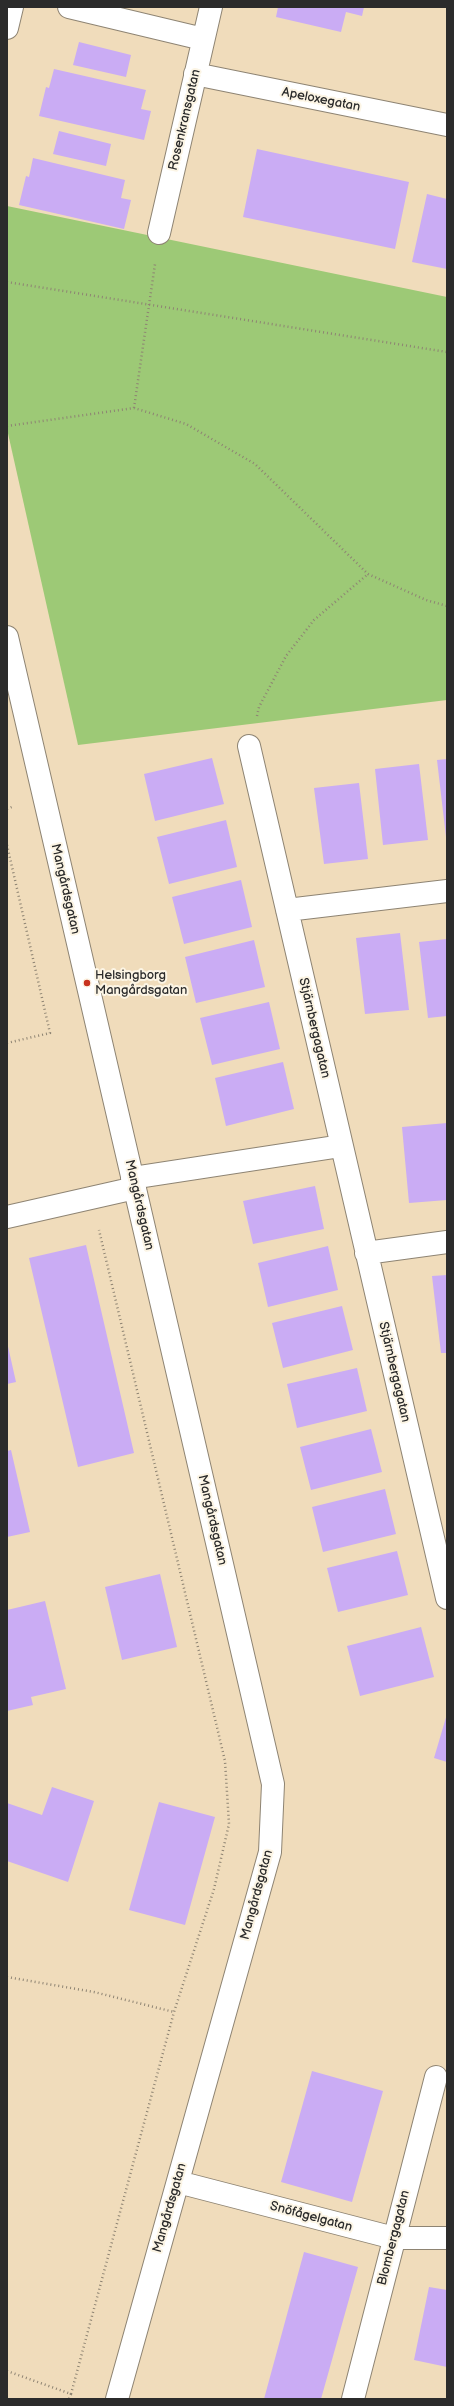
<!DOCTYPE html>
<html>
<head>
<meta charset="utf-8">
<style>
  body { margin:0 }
  #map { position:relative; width:454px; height:2406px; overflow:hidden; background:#f0dcbb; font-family:"Balsamiq Sans",sans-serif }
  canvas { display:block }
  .frame { position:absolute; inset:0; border:8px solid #2b2b2b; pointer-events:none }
</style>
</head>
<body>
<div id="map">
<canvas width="454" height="2406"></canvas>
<div class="frame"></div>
</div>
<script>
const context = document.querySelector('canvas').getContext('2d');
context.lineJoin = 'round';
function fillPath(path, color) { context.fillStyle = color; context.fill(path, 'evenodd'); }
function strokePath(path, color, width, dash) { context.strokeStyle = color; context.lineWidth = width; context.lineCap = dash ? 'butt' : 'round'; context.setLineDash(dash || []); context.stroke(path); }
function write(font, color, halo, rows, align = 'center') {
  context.font = font + ' "Balsamiq Sans",sans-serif'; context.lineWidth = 4; context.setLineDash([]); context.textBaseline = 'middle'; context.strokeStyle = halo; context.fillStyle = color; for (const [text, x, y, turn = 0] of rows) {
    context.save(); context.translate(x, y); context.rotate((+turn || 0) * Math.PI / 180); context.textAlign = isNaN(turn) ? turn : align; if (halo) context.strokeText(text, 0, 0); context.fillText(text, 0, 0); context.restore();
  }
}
fillPath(new Path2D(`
  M7 206 447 297V700L78 745 7 429Z`), '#9dc976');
fillPath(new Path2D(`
  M278 7H364L362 16 346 12 341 32 276 17Z
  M79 42 131 55 126 77 73 65Z
  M54 69 146 90 141 109 151 111 144 140 39 116 46 87 49 88Z
  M59 131 111 144 106 166 53 154Z
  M257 149 409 182 395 249 243 217Z
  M33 158 125 180 121 198 131 200 124 229 19 205 26 176 29 177Z
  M427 194 447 199V269L412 262Z
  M212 758 224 804 155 821 144 774Z
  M447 759V837H446L437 760Z
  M419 764 428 840 383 845 375 769Z
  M359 783 368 859 324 864 314 788Z
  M226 820 237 867 169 884 157 837Z
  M241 880 252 927 184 944 172 897Z
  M400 933 409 1010 365 1014 356 938Z
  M447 939V1016L428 1018 419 942Z
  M254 940 265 987 196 1003 185 957Z
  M269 1002 280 1049 212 1065 200 1018Z
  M283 1062 294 1109 226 1126 215 1078Z
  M447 1123V1200L409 1203 402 1127Z
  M315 1186 324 1229 253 1244 243 1201Z
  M86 1245 134 1453 78 1467 29 1258Z
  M328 1246 338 1290 268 1307 258 1263Z
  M447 1275V1353H441L432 1276Z
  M342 1306 353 1350 283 1368 272 1323Z
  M7 1342 16 1382 7 1384Z
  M357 1368 367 1411 297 1428 287 1384Z
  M371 1429 382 1472 311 1490 300 1447Z
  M11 1450 30 1532 7 1537V1451Z
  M385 1489 396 1534 323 1552 312 1507Z
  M397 1551 408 1595 338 1612 327 1568Z
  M160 1574 177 1647 122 1660 105 1587Z
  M45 1601 66 1689 31 1697 33 1705 7 1711V1610Z
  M421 1627 434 1677 360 1696 347 1646Z
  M447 1714V1762L434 1758Z
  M52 1787 94 1801 68 1882 7 1861V1803L42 1815Z
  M159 1802 215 1817 185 1925 129 1910Z
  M312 2071 383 2091 352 2202 281 2182Z
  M304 2252 358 2267 321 2399H264Z
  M429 2287 447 2290V2367L414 2360Z`), '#caacf4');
const minor = new Path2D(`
  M69 7 203 39
  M7 28 12 7
  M195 74 447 125
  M159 233 211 7
  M7 637 273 1784 270 1852 117 2399
  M249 746 447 1598
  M287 910 447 891
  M132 1178 341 1146
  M7 1217 135 1188
  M366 1253 447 1242
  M178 2182 394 2238H447
  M353 2399 436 2077`);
strokePath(minor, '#8e8473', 24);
strokePath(new Path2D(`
  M7 282 447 352
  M134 408 155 264
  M7 426 134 408 186 424 255 464 368 574 426 600 447 606
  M257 716 259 707 286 656 314 620 368 574
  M7 809 14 806
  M7 845 50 1033 7 1043
  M7 1977 94 1992 174 2012
  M7 2371 71 2394 69 2399
  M71 2394 174 2012 214 1889 229 1824 225 1761 99 1230`), '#8e8473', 2.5, [1, 3]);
strokePath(minor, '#fff', 22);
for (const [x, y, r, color] of [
  [87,983,4,"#c8321e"]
]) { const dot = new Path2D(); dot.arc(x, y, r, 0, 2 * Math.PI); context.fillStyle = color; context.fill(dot); strokePath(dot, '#fcf5e5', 1.5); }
write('13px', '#2b2b2b', '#fcf5e5', [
  ["Apeloxegatan",321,100,11],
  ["Rosenkransgatan",185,120,-77],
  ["Mangårdsgatan",65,889,77],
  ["Stjärnbergagatan",314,1028,77],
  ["Mangårdsgatan",139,1205,77],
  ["Stjärnbergagatan",394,1372,77],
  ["Mangårdsgatan",212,1520,77],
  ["Mangårdsgatan",257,1895,-75],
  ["Mangårdsgatan",170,2208,-74],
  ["Snöfågelgatan",311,2217,15],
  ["Blombergagatan",394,2238,-76]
]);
write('13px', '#2b2b2b', '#fcf5e5', [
  ["Helsingborg",95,976],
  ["Mangårdsgatan",95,991]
], 'left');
</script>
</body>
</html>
